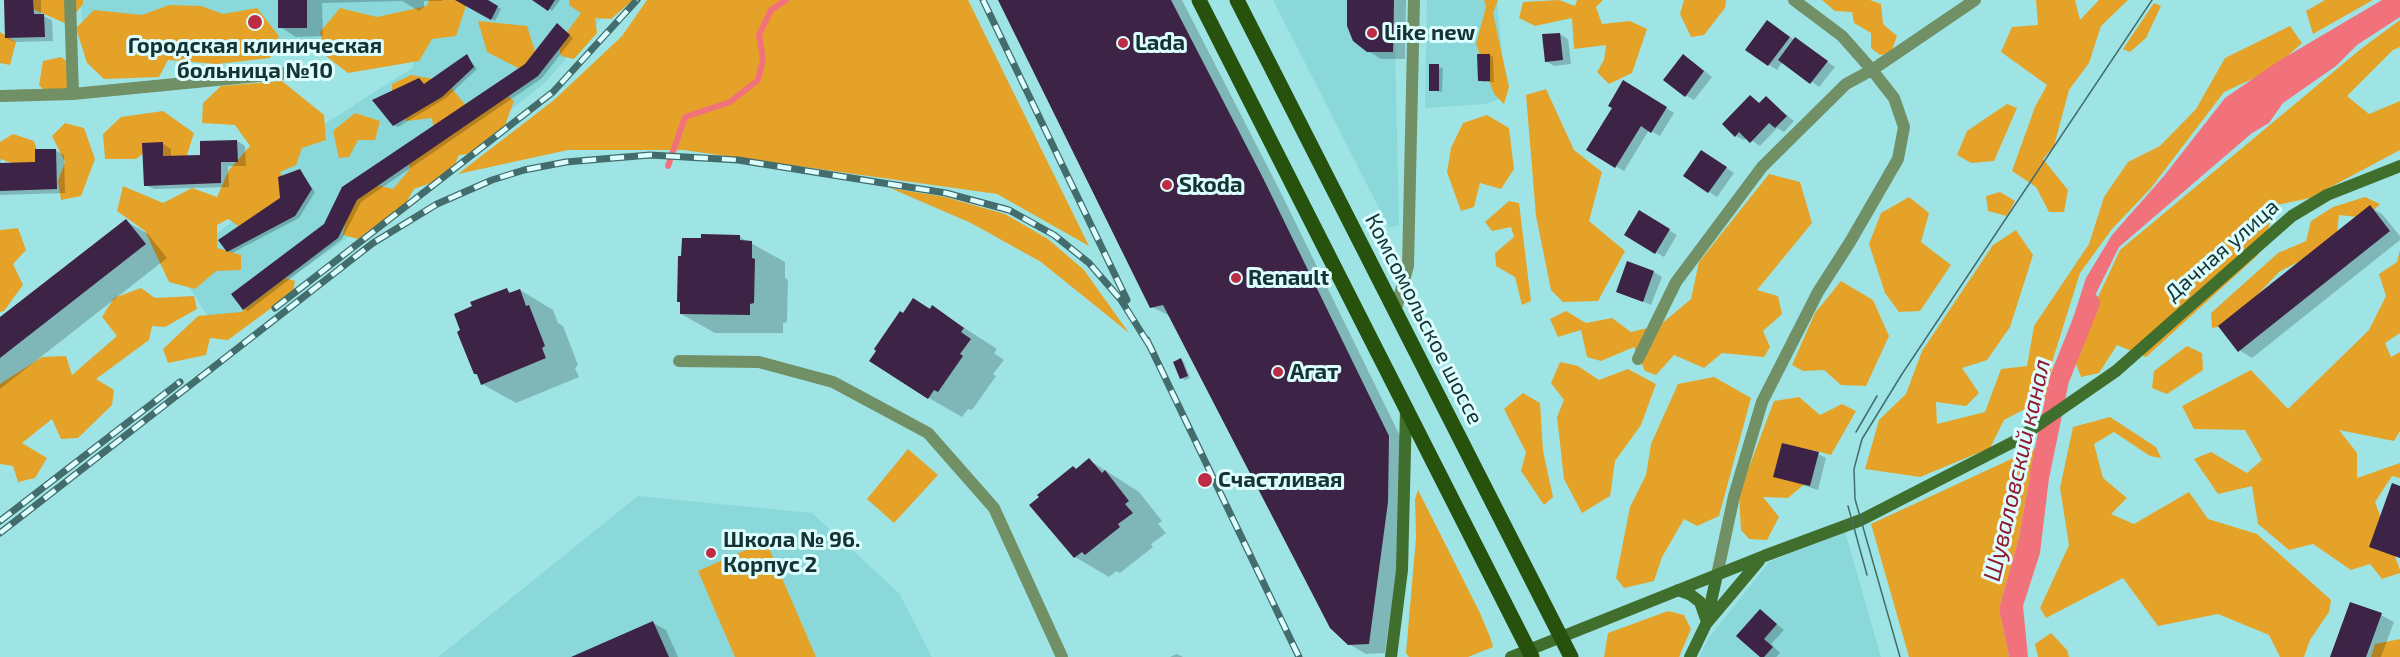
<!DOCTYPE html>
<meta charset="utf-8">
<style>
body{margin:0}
canvas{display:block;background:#9fe4e5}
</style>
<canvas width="2400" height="657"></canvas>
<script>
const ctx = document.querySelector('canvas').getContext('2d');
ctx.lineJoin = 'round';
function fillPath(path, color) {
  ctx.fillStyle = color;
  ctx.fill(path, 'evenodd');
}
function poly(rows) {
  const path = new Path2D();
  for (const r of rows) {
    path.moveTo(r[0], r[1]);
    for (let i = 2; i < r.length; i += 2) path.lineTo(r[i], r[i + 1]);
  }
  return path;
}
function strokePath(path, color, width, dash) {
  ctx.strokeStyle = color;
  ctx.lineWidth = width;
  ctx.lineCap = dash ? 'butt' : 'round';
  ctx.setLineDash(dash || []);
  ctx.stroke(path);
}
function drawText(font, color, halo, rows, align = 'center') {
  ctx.font = font + ' "Exo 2",sans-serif';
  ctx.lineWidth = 6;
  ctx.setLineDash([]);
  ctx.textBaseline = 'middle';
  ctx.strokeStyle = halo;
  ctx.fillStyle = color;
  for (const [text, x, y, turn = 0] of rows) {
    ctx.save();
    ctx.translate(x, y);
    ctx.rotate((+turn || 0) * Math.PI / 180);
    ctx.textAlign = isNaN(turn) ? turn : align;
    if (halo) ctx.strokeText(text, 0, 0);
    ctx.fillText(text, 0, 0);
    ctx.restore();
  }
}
const built = poly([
 [81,0,617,0,545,83,342,242,216,329,174,264,272,193,279,153,412,68,420,43,83,51],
 [1273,0,1394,0,1399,225,1389,228],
 [1427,0,1497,0,1506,97,1485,104,1425,108],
 [638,496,812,513,899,593,932,657,438,657],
 [1845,531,1881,657,1699,657,1708,639,1769,562]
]);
const green = poly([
 [28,0,83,0,83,4,67,24,28,7],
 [429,0,468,0,456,36,432,39,419,61,348,73,326,56,320,32,340,8,377,17,427,6],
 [569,0,633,0,611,19,595,18,597,33,574,59,561,56,558,44,581,13,569,5],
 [647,0,968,0,1089,246,997,194,683,150,568,150,458,174,554,100,622,36],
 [1484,0,1498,0,1493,13,1509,87,1504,104,1494,94,1476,44,1486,7],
 [1559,0,1575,6,1577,0,1603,0,1596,7,1602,24,1630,21,1647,29,1632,73,1609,84,1597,72,1604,60,1606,45,1574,49,1572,18,1535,26,1519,18,1523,2],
 [1684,0,1726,0,1725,8,1704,35,1691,37,1680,14],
 [1822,0,1870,0,1881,4,1883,24,1897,36,1891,53,1880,55,1871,48,1871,33,1854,23,1852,12,1835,11],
 [2036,0,2075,0,2080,20,2099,0,2128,0,2101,26,2089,63,2069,90,2054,146,2043,159,2068,190,2064,212,2049,212,2036,187,2012,171,2035,107,2047,85,2001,52,2012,27,2038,25],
 [2325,0,2373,0,2313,34,2306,11],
 [2154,3,2161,6,2146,38,2130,52,2123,49],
 [169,5,201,6,223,14,257,8,279,36,270,58,217,64,168,60,159,77,104,79,87,63,76,28,94,10,142,15],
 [2400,20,2400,47,2393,50,2347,96,2369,114,2400,101,2400,150,2310,198,2277,205,2258,255,2146,357,2117,345,2099,373,2081,377,2072,353,2120,250,2362,48],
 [478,21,527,26,536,54,522,70,487,52],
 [2290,26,2302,43,2272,70,2224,92,2151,188,2112,229,2080,273,2053,359,2046,398,2004,420,1990,448,1920,477,1865,469,1879,420,1906,394,1922,351,1993,245,2016,230,2033,255,2010,327,1987,360,1962,368,1979,393,1966,406,1936,402,1937,424,1985,412,2001,369,2027,366,2034,326,2089,244,2104,197,2128,162,2160,146,2196,109,2225,58],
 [0,32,16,42,10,65,0,63],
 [61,57,77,69,70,91,52,98,39,85,43,61],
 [411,75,445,81,472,112,505,94,514,101,501,136,479,153,459,155,450,176,414,189,405,205,358,239,343,235,350,196,365,182,393,189,410,169,406,151,434,132,432,118,407,121,392,102,392,84],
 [282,81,324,115,326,140,302,148,296,165,280,172,292,199,252,235,228,219,217,225,217,248,241,255,241,270,216,271,195,289,169,282,145,231,117,211,123,186,163,203,192,188,217,197,229,170,250,146,235,125,202,123,203,103,221,86],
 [1546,89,1574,150,1602,172,1589,221,1625,251,1598,301,1563,302,1551,290,1536,216,1526,95],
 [2007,104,2017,108,1994,161,1971,163,1957,155,1967,131],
 [163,111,194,133,186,158,172,182,153,146,136,159,105,159,103,134,121,117],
 [355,113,380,121,375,140,358,140,349,157,339,158,333,131],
 [1487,115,1509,128,1514,169,1501,189,1480,183,1474,207,1461,211,1447,172,1451,148,1463,123],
 [65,123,84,128,95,159,81,196,61,200,58,181,65,162,52,136],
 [13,134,34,141,41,163,29,169,0,159,0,142],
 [1769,174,1800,182,1812,223,1757,290,1778,296,1782,314,1763,331,1770,347,1764,357,1722,353,1704,368,1674,355,1656,375,1645,371,1634,347,1601,361,1587,357,1581,330,1558,337,1550,319,1566,311,1586,323,1612,318,1631,332,1660,325,1691,299,1699,262],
 [890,188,945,197,1005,214,1048,239,1084,270,1129,333,1041,262,971,223],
 [2000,192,2015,201,2007,216,1988,211,1986,196],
 [1909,197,1929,213,1921,242,1951,265,1920,311,1899,312,1885,293,1869,244,1881,213],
 [2365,197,2380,204,2366,218,2339,215,2336,242,2279,272,2229,325,2212,328,2211,313,2278,253,2306,241,2311,221,2333,207],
 [1509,201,1519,203,1531,301,1522,305,1515,277,1496,266,1495,253,1514,237,1511,227,1492,231,1485,222],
 [18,228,26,250,13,264,23,285,4,311,0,312,0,230],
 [2400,250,2400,333,2385,343,2391,357,2400,352,2400,431,2394,441,2339,430,2357,453,2357,478,2400,463,2400,478,2392,476,2375,502,2400,570,2400,573,2382,579,2370,564,2351,570,2313,544,2289,550,2258,524,2252,486,2218,494,2194,459,2211,452,2247,473,2262,460,2245,430,2194,429,2182,406,2251,370,2288,409,2369,330,2386,296,2379,274,2397,262],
 [285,278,295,281,293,292,228,340,210,338,206,355,168,363,163,349,198,316,241,312],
 [1841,281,1873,300,1889,336,1866,386,1841,385,1824,370,1803,371,1792,365,1815,313],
 [141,288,155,298,194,296,197,309,165,327,152,326,149,340,96,379,114,390,112,405,78,438,61,439,52,419,22,443,47,458,35,478,18,482,13,466,0,464,0,384,42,357,66,356,72,375,117,336,102,317,114,298],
 [2187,346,2202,353,2203,370,2167,394,2152,388,2154,371],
 [1560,362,1578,366,1599,380,1628,369,1656,384,1641,425,1615,461,1610,496,1582,513,1564,479,1557,417,1564,400,1551,383],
 [1714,377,1751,398,1719,516,1697,526,1684,519,1662,557,1654,581,1624,588,1616,578,1630,507,1646,475,1651,444,1678,384],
 [1523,393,1540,403,1543,451,1553,497,1544,505,1521,471,1526,452,1504,409],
 [1799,397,1820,415,1842,404,1856,411,1831,455,1813,450,1807,482,1788,498,1763,497,1779,517,1767,540,1749,539,1741,530,1739,494,1774,401],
 [2110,417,2156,447,2161,458,2150,456,2114,432,2094,444,2103,478,2127,498,2111,514,2134,524,2189,492,2208,519,2257,534,2331,600,2329,612,2310,640,2304,657,2280,657,2269,635,2218,614,2158,626,2123,578,2046,618,2040,608,2069,545,2060,488,2073,427],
 [2035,448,2019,537,1999,609,2009,657,1909,657,1871,524],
 [908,449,938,475,894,523,867,499],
 [1418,490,1480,613,1490,637,1493,647,1468,657,1409,657,1406,653,1416,538,1415,499],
 [766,541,816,657,735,657,698,571],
 [1668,611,1684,615,1691,629,1679,657,1604,657,1608,633],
 [2051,633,2067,650,2069,657,2038,657,2035,644],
 [2400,639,2400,657,2371,657,2375,644]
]);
const water = poly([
 [2382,0,2400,0,2400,17,2357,45,2336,66,2283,103,2269,123,2252,133,2119,247,2071,344,2066,340,2086,278,2112,235,2164,176,2225,98,2277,62],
 [2053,445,2040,553,2023,606,2028,657,2009,657,1999,609,2019,537,2035,448]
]);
const shadow = poly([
 [5,0,41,0,41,15,52,20,53,41,15,42,6,38],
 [279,0,442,0,442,1,424,1,424,7,419,11,402,1,322,3,323,36,296,37,280,27],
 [458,0,485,0,501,9,495,21],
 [535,0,560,0,552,11],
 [1001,0,1182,0,1279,189,1405,446,1404,512,1385,653,1366,654,1349,644,1170,316,1152,307],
 [1349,0,1406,0,1405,59,1381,59,1368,51],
 [561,27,573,38,542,78,361,202,342,239,248,311,244,309,325,225,526,65],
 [1775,27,1835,67,1819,87,1783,61,1777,70,1769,65],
 [1560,34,1568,39,1571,64,1554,66,1546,61],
 [1489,55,1493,57,1494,82,1483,82,1479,80],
 [467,56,477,69,446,98,398,127,394,125,419,80,425,85],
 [1692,61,1712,77,1694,100,1685,95],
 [1430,66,1443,68,1442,92,1430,90],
 [1624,82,1674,113,1660,136,1649,130,1624,171,1588,150,1614,108],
 [1750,97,1761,104,1766,98,1794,121,1784,132,1777,128,1760,146,1747,137,1744,140,1736,136],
 [237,141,245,146,246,166,228,166,229,187,154,189,145,185,163,144,171,149,171,157,202,157],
 [55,150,64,155,65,193,0,195,0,156,1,165,37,164],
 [1710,156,1734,173,1717,197,1685,176],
 [300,171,315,192,299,218,232,253,228,251,282,199],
 [2370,207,2382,214,2400,236,2400,240,2252,358,2239,350],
 [1639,212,1677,235,1664,257,1626,235],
 [126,221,148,234,167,258,0,389,0,319],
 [703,236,740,237,785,262,785,278,788,280,787,322,783,323,783,333,715,333,681,314,682,303,679,301],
 [1654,272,1662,277,1651,305,1618,291],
 [507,290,512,293,520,290,553,310,558,323,563,326,578,365,575,368,579,377,516,403,482,384,475,373,474,307],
 [932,307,997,349,994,353,1004,360,993,374,996,376,972,410,968,409,962,417,929,398,904,315],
 [1181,360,1184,362,1190,378,1185,380,1181,378],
 [1818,454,1826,458,1818,490,1774,476],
 [1089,460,1139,492,1162,521,1158,524,1166,533,1151,544,1153,547,1120,573,1116,571,1109,577,1075,557,1032,505],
 [1760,611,1784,630,1771,644,1780,653,1776,657,1762,657],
 [2381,615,2394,622,2381,657,2332,657],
 [653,623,666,630,678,657,575,657],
 [1177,654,1183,657,1170,657]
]);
const stream = poly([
 [668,166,685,117,730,102,758,80,763,59,759,35,771,10,786,0]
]);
const canal = poly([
 [2040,473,2059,380,2090,303]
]);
const building = poly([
 [4,0,33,0,34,14,44,14,45,37,5,38],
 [278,0,307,0,307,28,278,28],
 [455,0,488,0,498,6,491,20],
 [532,0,555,0,548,11],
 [998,0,1171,0,1263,178,1389,436,1388,502,1369,644,1348,645,1330,628,1163,305,1150,308],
 [1347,0,1394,0,1393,52,1367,52,1353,41,1347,26],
 [1767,20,1790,37,1768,66,1745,50],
 [557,23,570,35,538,76,357,200,338,238,243,310,231,294,324,224,342,187,525,64],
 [1560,33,1563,60,1545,62,1542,34],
 [1795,37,1828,61,1810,84,1778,60],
 [467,54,474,67,442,97,393,126,372,100,419,78,424,84],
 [1477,54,1490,54,1490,81,1478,81],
 [1683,54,1704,71,1685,97,1663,80],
 [1429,64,1439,64,1439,91,1429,91],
 [1623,80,1667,107,1651,133,1641,126,1615,168,1586,150,1612,108,1608,106],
 [1750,95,1759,103,1766,96,1787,116,1775,128,1769,123,1750,143,1739,132,1735,137,1722,124],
 [237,140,238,162,221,162,221,183,144,186,142,143,163,142,163,156,200,155,200,141],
 [35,149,56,149,57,189,0,191,0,163,35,162],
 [1701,150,1727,167,1708,193,1683,176],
 [300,169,312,189,295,216,227,252,218,240,280,198,278,177],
 [2370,205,2390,231,2238,352,2218,326],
 [1639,210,1670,229,1655,254,1624,235],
 [126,219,146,244,0,358,0,317],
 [701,234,740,235,740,240,752,241,752,258,755,259,754,303,750,304,750,315,680,314,680,302,677,302,678,256,681,256,682,238,701,238],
 [1627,261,1654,271,1643,302,1616,292],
 [507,288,509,293,520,289,526,306,529,305,545,346,542,348,546,358,481,385,477,374,474,374,457,332,460,330,454,314,472,306,470,302],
 [913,298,930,309,932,305,964,328,961,332,971,339,960,354,963,356,938,392,934,390,928,399,869,361,876,351,874,349,900,311,903,313],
 [1181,358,1188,376,1180,379,1173,362],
 [1782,443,1819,452,1810,486,1773,477],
 [1089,458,1102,473,1105,470,1129,501,1125,504,1133,513,1118,524,1120,527,1085,555,1082,552,1074,558,1029,505,1039,497,1037,495,1073,466,1076,469],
 [2392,483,2400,486,2400,558,2369,547],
 [2350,602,2382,613,2366,657,2330,657],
 [1760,609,1777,624,1764,639,1773,647,1764,657,1760,657,1736,636],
 [653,621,669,657,571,657]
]);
const street = poly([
 [70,0,73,94],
 [0,96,73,94,309,71],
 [1395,312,1408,266,1414,0],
 [1638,359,1676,282,1762,167,1846,84,1872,70,1975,0],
 [679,361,759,362,833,382,928,433,994,508,1062,657],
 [1717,575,1734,496,1762,402,1818,292,1850,242,1898,159,1904,127,1894,98,1872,70,1842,36,1794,0]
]);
const secondary = poly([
 [1678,590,1691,595,1700,602,1706,619],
 [1707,619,1717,575],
 [1391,657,1402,570,1406,409],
 [1511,657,1764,556,1861,520,2015,441,2116,371,2292,216,2327,195,2400,166],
 [1690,657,1706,624,1759,561]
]);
const primary = poly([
 [1199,0,1532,657],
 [1237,0,1571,657]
]);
const tram = poly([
 [1856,432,1877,396],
 [1848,506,1867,575],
 [1900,657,1855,499,1854,469,1862,439,1902,374,2152,0]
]);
const rail = poly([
 [983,0,1127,300],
 [275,308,553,92,637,0],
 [1147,340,1299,657],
 [0,521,180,382],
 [0,533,373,243,437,204,492,180,524,170,566,162,650,155,738,160,946,193,1009,210,1054,235,1089,263,1121,300,1151,348]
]);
const markers = [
 [255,22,8,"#bd2c44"],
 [1372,33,6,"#bd2c44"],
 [1123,43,6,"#bd2c44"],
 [1167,185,6,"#bd2c44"],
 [1236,278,6,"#bd2c44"],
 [1278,372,6,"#bd2c44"],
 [1205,480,8,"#bd2c44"],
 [711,553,6,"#bd2c44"]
];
const poiNames = [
 ["Like new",1384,33],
 ["Lada",1135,43],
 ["Городская клиническая",255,46,"center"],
 ["больница №10",255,71,"center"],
 ["Skoda",1179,185],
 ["Renault",1248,278],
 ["Агат",1290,372],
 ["Счастливая",1218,480],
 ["Школа № 96.",723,540],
 ["Корпус 2",723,565]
];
const streetNames = [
 ["Дачная улица",2222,250,-41],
 ["Комсомольское шоссе",1424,319,63]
];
const waterNames = [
 ["Шуваловский канал",2017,470,-77]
];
fillPath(built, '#8ad8d9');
fillPath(green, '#e4a328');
fillPath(water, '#f2727c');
fillPath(shadow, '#0003');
strokePath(stream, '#f2727c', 6);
strokePath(canal, '#f2727c', 20);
fillPath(building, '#3d2345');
strokePath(street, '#719066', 12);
strokePath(secondary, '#406e2d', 12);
strokePath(primary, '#26520e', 15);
strokePath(tram, '#436c6d', 1.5);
strokePath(rail, '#436c6d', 7);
strokePath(rail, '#ddfefe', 4.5, [14]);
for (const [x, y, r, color] of markers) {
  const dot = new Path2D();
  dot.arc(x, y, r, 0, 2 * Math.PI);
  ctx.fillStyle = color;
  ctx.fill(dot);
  strokePath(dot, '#ddfefe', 2);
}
drawText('bold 22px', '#163233', '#ddfefe', poiNames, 'left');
drawText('22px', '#163233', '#ddfefe', streetNames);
drawText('italic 24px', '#911c31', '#ddfefe', waterNames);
</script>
